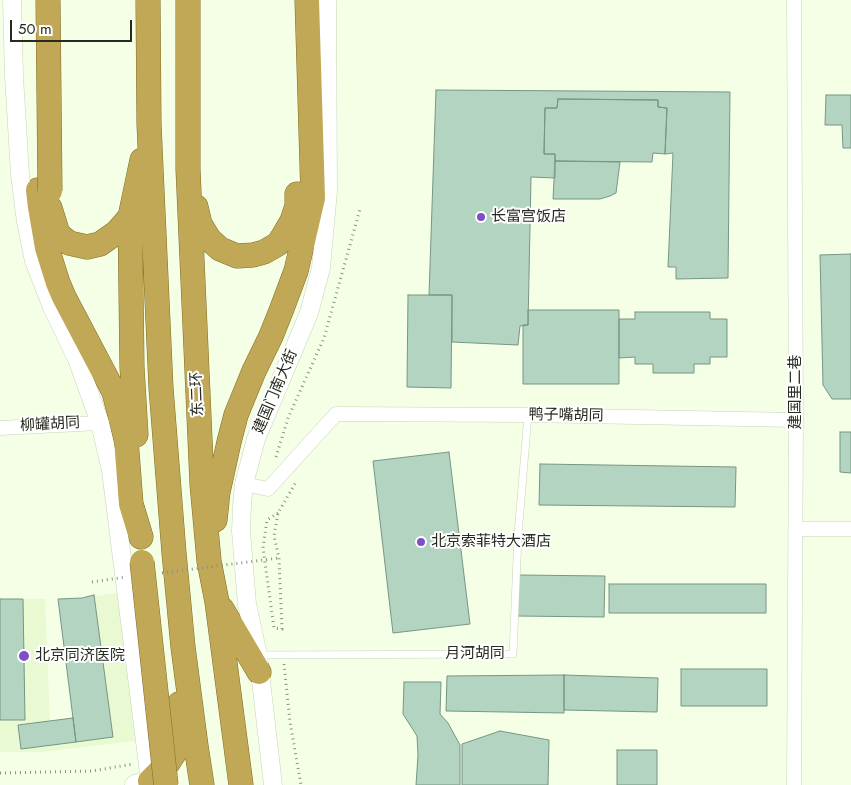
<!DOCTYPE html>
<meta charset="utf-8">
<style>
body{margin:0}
#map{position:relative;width:851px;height:785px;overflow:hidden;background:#f4ffe6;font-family:Jost,sans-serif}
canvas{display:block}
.scale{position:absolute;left:10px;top:20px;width:122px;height:22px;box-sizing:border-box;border:2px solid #262b1f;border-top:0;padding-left:6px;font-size:15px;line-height:18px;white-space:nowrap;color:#262b1f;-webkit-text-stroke:4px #fff;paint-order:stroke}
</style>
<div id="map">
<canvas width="851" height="785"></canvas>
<div class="scale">50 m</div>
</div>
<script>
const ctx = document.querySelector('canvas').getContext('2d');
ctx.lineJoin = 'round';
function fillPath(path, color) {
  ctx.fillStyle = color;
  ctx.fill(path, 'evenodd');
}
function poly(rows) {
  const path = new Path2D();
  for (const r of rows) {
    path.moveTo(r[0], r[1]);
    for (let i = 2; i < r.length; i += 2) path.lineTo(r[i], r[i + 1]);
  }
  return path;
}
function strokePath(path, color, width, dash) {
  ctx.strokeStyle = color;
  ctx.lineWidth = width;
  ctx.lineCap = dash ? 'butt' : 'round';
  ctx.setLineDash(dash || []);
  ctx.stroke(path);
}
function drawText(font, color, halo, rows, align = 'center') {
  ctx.font = font + ' Jost,"Noto Sans SC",sans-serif';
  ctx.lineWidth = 4;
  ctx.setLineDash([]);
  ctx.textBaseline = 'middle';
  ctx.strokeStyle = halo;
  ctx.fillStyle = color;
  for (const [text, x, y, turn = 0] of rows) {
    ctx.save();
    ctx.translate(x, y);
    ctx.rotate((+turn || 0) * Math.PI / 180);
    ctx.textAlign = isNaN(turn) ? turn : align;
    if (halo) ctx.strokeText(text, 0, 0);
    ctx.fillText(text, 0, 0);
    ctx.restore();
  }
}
const built = poly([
 [122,592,141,735,135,741,41,752,0,752,0,599,45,599,50,721,97,713,82,598]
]);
const building = poly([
 [436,90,730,92,728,278,676,279,676,267,668,267,673,153,665,154,667,108,658,107,658,100,558,99,557,108,545,108,544,154,555,154,555,178,531,177,528,325,520,326,518,345,452,342,452,295,429,295,436,90],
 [826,95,851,95,851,148,843,148,842,125,825,125,826,95],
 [558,99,658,100,658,107,667,108,665,154,653,153,652,162,555,161,555,154,544,154,545,108,557,108,558,99],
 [555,161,620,162,616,193,610,196,600,199,553,199,555,161],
 [851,254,851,399,832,399,823,385,820,255,851,254],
 [408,295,452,295,451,388,407,387,408,295],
 [528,310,619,310,619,384,523,384,523,325,528,325,528,310],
 [635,312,710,312,710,319,727,319,727,357,710,357,710,364,694,364,694,373,653,373,653,364,635,364,635,357,619,358,619,319,635,319,635,312],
 [840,432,851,432,851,473,840,472,840,432],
 [449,452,470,624,393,633,373,461,449,452],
 [540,464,736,467,735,507,539,505,540,464],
 [518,575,605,576,604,617,517,616,518,575],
 [609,584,766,584,766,613,609,613,609,584],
 [94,595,113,737,76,742,58,599,82,598,94,595],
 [0,599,23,599,25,720,0,720,0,599],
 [681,669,767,669,767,706,681,706,681,669],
 [564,675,564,713,446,711,447,676,564,675],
 [564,675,658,678,657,712,564,710,564,675],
 [404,682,441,682,440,714,448,723,460,745,460,785,416,785,418,755,417,736,403,714,404,682],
 [73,718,76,742,21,749,18,725,73,718],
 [500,731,549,740,548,785,462,785,462,744,500,731],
 [617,750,657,750,657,785,617,785,617,750]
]);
const path = poly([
 [276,457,288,418,324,338,360,209],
 [278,513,267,520,263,548,274,628,282,629,279,558,274,536,278,513,296,482],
 [284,664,290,722,301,785],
 [0,773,92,771,133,764]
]);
const service = poly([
 [258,655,513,654,518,535,528,415]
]);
const minor = poly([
 [794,0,796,420,794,785],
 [0,428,100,423],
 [244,484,268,489,336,414,528,415,796,420],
 [796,529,851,529]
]);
const tertiary = poly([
 [12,0,14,76,20,175,26,222,34,261,52,307,77,359,100,423,111,471,150,781],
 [273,785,258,655,247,604,241,531,242,505,244,484,256,439,309,313,321,268,328,191,327,0]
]);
const secondary = poly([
 [135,785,150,781]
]);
const trunk = poly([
 [148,0,149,124,161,388,174,553,183,647,196,746,202,785],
 [188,0,188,169,202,484,209,561,217,602,241,785],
 [38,190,40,207,47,248,58,283,64,297,114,392,126,439,131,504,141,537],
 [196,207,200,224,209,239,220,249,237,256,253,255,264,252,278,244,282,238,292,221,297,206,297,194],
 [50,208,58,234,69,243,87,247,100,244,117,232,130,217,142,160],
 [130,217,132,367,136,435],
 [215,520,218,492,229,442,236,415,254,371,271,336,281,311,296,271,313,198,307,0],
 [222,609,259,672],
 [150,781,168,763,175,752,178,739,179,704]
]);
const pathBridge = poly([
 [162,573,279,558],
 [92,582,126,577]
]);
const trunkBridge = poly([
 [48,0,50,191],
 [142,562,166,785]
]);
const markers = [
 [481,217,5,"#804ec7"],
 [421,542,5,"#804ec7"],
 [24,656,6,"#804ec7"]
];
const poiNames = [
 ["长富宫饭店",491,217],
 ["北京索菲特大酒店",431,542],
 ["北京同济医院",35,656]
];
const streetNames = [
 ["建国门南大街",276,392,-67],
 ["建国里二巷",796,392,-90],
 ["东二环",198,394,-92],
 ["鸭子嘴胡同",566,416,1],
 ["柳罐胡同",50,425,-3],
 ["月河胡同",475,654]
];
fillPath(built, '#e9fad3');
fillPath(building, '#b3d4c1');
strokePath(building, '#769684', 1);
strokePath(service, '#c8d4b6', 8);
strokePath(minor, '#c8d4b6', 15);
strokePath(tertiary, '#c8d4b6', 19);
strokePath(secondary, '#c8d4b6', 21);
strokePath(trunk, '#806e27', 25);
strokePath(path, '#8a9280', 3, [1, 4]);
strokePath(service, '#fff', 7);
strokePath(minor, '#fff', 14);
strokePath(tertiary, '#fff', 18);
strokePath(secondary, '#fff', 20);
strokePath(trunk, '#c0a856', 24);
strokePath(trunkBridge, '#806e27', 25, []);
strokePath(pathBridge, '#8a9280', 3, [1, 4]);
strokePath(trunkBridge, '#c0a856', 24);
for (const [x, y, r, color] of markers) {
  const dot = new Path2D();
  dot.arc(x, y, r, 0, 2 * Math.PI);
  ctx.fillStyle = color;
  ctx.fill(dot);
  strokePath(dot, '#fff', 2);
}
drawText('15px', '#262b1f', '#fff', poiNames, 'left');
drawText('15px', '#262b1f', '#fff', streetNames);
</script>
